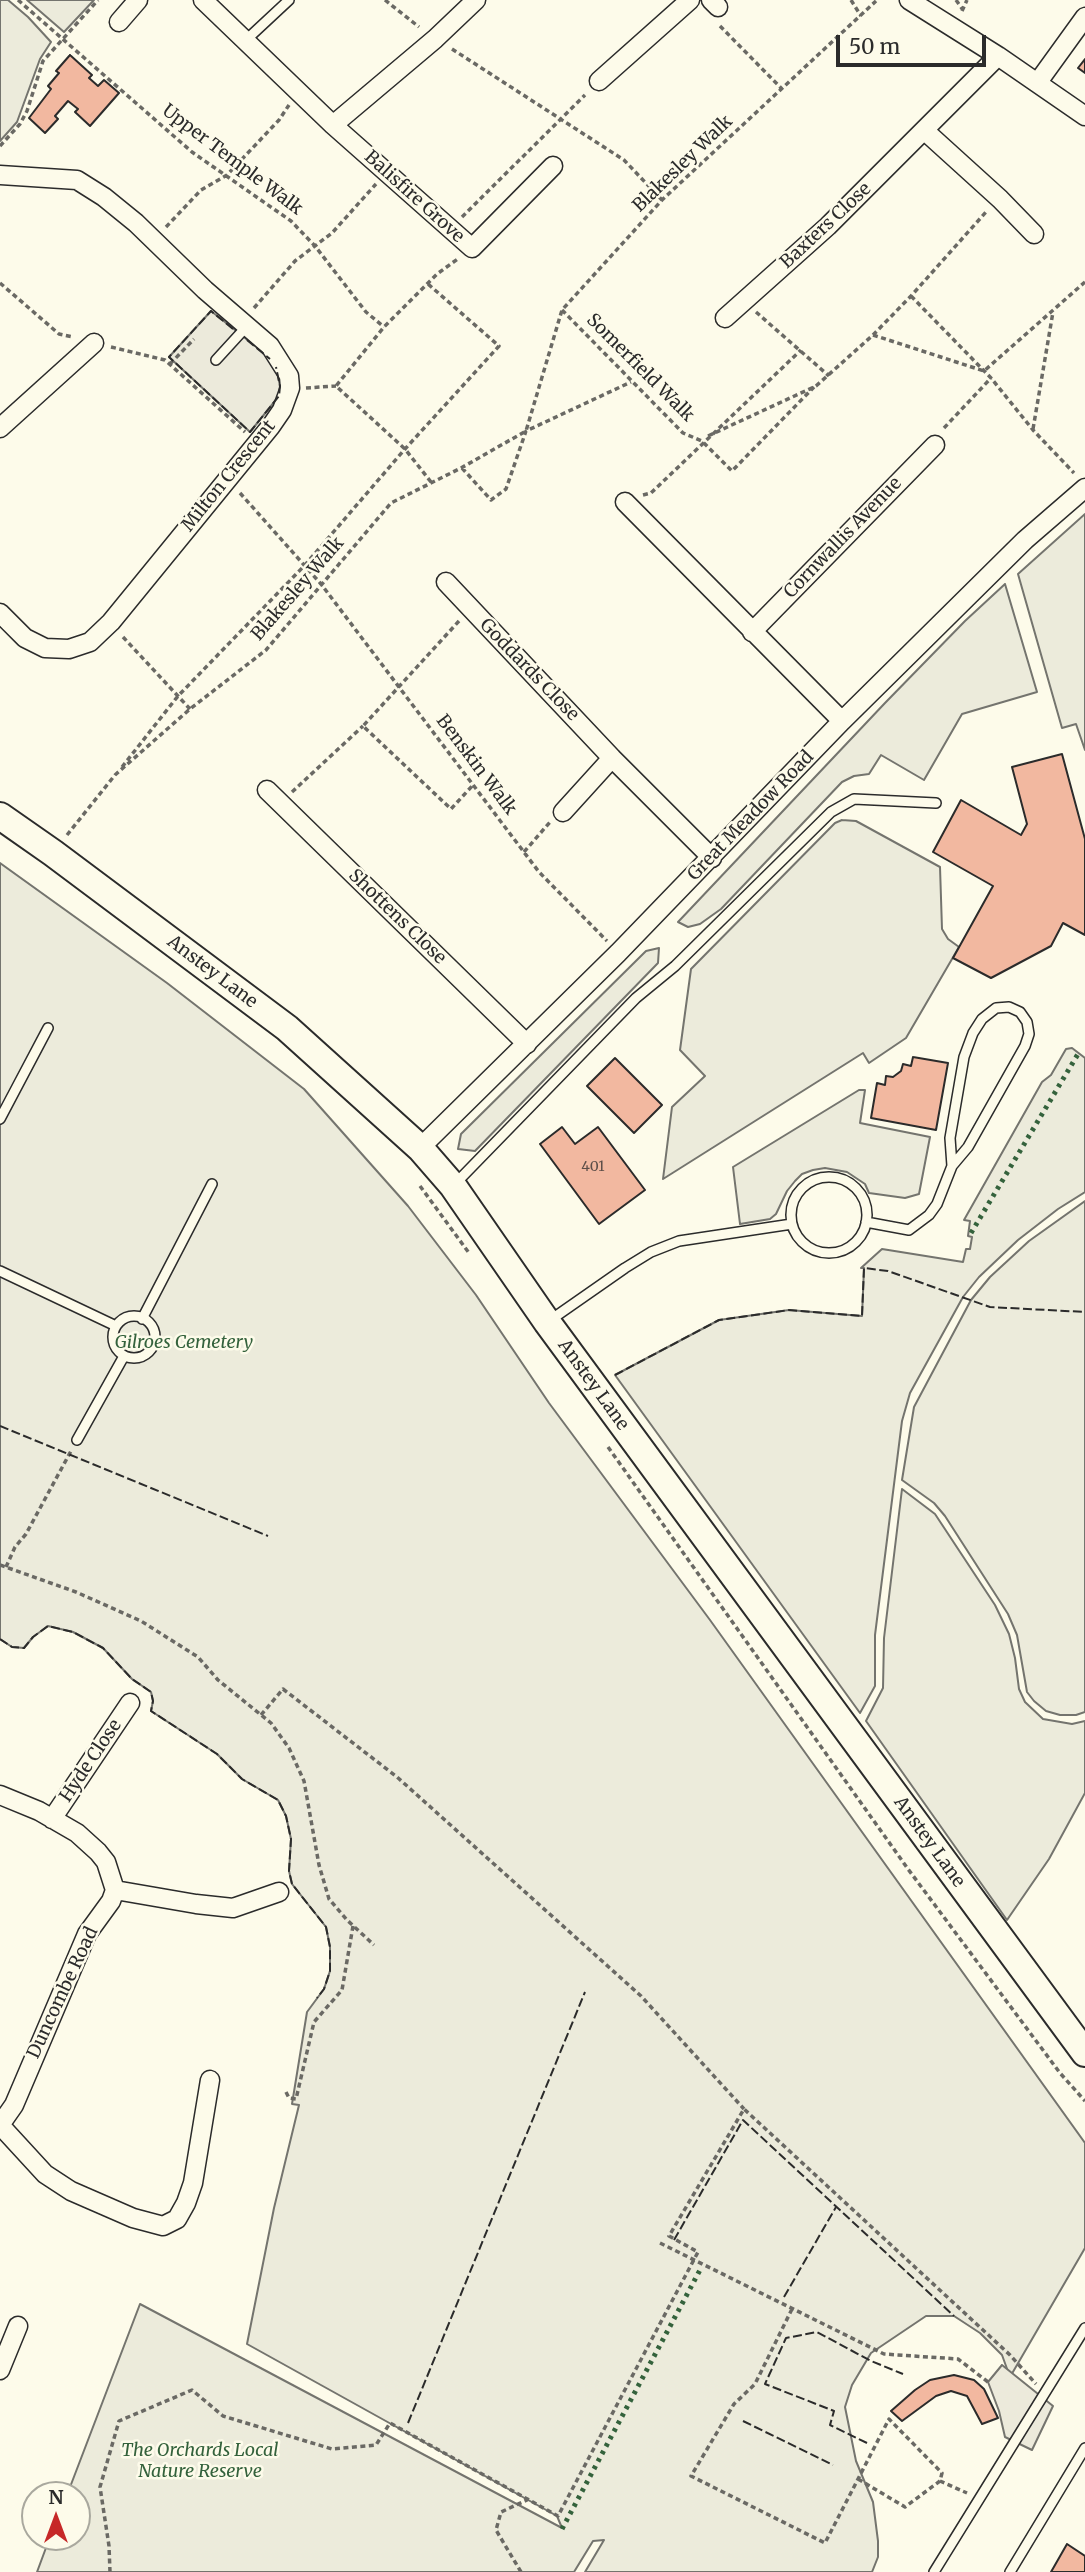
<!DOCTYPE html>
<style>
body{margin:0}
#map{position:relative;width:1085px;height:2572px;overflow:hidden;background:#fdfbea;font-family:Merriweather,serif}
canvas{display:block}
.north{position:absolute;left:21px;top:2481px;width:70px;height:70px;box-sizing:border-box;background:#fdfbea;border:2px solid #a9a89e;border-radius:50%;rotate:0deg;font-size:19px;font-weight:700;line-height:28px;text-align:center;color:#2b2b2b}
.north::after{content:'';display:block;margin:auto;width:24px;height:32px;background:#c62828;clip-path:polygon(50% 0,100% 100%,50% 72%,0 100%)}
.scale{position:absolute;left:836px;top:35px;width:150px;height:32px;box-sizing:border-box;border:4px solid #2b2b2b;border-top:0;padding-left:9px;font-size:21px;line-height:24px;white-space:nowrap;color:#2b2b2b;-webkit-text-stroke:5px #fdfbea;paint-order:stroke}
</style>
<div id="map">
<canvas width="1085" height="2572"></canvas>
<div class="north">N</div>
<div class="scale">50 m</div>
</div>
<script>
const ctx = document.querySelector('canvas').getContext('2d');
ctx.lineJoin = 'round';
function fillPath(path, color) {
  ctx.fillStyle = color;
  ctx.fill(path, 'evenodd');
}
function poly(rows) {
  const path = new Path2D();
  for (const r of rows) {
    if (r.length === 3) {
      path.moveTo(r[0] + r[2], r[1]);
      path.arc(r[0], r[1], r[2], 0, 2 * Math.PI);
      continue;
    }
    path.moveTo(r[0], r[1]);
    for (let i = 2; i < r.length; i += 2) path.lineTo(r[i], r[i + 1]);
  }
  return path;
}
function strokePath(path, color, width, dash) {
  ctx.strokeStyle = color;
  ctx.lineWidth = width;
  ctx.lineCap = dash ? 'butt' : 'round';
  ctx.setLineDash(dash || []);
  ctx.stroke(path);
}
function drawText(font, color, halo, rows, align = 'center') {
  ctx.font = font + ' Merriweather,serif';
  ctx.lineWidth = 5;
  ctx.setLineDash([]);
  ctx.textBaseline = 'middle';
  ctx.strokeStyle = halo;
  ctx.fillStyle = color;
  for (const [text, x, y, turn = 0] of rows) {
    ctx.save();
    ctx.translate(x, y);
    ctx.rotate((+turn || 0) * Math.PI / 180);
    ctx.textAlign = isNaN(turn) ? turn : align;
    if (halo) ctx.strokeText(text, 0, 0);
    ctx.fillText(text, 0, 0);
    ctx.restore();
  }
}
const green = poly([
 [0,0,8,0,28,17,51,42,40,59,17,122,0,141,0,0],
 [27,0,94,0,64,32,27,0],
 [1085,514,1085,750,1076,724,1062,728,1018,574,1085,514],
 [1005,584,1037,692,962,714,924,780,881,755,869,774,854,776,842,782,721,909,700,924,688,927,678,922,885,703,965,621,1005,584],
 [842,820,856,821,940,867,942,929,948,939,959,947,906,1038,869,1063,863,1053,663,1179,672,1107,705,1076,680,1050,691,969,835,823,842,820],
 [0,863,167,983,304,1089,408,1206,476,1295,549,1403,710,1620,1085,2143,1085,2248,1010,2377,1002,2355,980,2333,954,2316,926,2316,871,2353,852,2385,845,2407,856,2461,873,2502,878,2541,878,2557,872,2572,585,2572,604,2540,593,2541,574,2572,37,2572,50,2537,77,2537,77,2495,67,2495,140,2304,562,2528,557,2516,247,2344,274,2208,299,2105,292,2104,307,2012,324,1989,330,1971,330,1947,326,1927,292,1884,289,1871,291,1839,286,1816,278,1800,242,1779,217,1754,151,1711,153,1701,151,1692,132,1679,103,1648,73,1632,48,1626,33,1637,24,1648,12,1647,0,1639,0,863],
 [659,948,658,963,475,1151,458,1149,461,1134,646,951,659,948],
 [1072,1048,1085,1058,1085,1192,1058,1209,1018,1240,979,1277,963,1297,910,1393,902,1421,875,1635,875,1686,860,1713,615,1375,719,1320,789,1310,862,1316,864,1268,861,1268,882,1249,963,1262,966,1249,970,1249,972,1237,968,1236,970,1221,964,1220,1042,1082,1051,1075,1066,1049,1072,1048],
 [859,1090,865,1090,860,1123,930,1137,919,1194,905,1198,869,1193,865,1184,847,1172,825,1168,813,1170,802,1174,795,1181,787,1191,776,1214,770,1219,740,1224,733,1167,859,1090],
 [1085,1201,1085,1712,1076,1715,1060,1715,1046,1711,1034,1701,1027,1692,1017,1635,1008,1614,945,1516,934,1503,902,1480,914,1407,971,1300,990,1277,1029,1241,1085,1201],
 [902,1489,935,1514,995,1605,1009,1634,1015,1658,1019,1689,1025,1702,1043,1719,1072,1724,1085,1721,1085,1793,1049,1859,1007,1920,866,1721,883,1688,884,1638,902,1489]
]);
const parking = poly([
 [211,311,269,357,276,366,280,386,279,396,250,432,169,357,211,311],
 [1002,2365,1053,2406,1032,2450,1005,2437,999,2411,988,2382,1002,2365]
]);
const building = poly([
 [70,55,92,75,89,78,98,86,104,80,119,93,90,126,75,112,78,109,68,101,55,116,58,119,45,133,29,118,51,89,48,86,59,73,56,71,70,55],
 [1085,59,1085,73,1078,68,1085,59],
 [1062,754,1085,839,1085,935,1063,923,1051,946,991,978,953,958,993,886,933,852,961,800,1021,835,1027,824,1012,767,1062,754],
 [913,1057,948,1063,936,1130,871,1118,877,1083,885,1085,886,1076,893,1077,901,1071,903,1064,911,1066,913,1057],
 [615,1058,662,1105,634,1133,587,1086,615,1058],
 [562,1127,575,1144,598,1127,645,1190,599,1224,540,1144,562,1127],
 [954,2375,974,2380,984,2389,998,2418,982,2424,967,2396,951,2391,936,2396,902,2421,891,2411,915,2390,930,2380,954,2375],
 [1067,2544,1085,2556,1085,2572,1051,2572,1067,2544]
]);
const path = poly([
 [18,0,192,152,291,221,315,246,366,312,384,327],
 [385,0,419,27],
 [851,0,861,16],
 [956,0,963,10],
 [962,11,967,0],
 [720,26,782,89],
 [452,49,624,160,662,200],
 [0,146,20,124,27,111,43,61,98,0],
 [462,217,585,95],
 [166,227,201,190,227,175,279,120,289,105],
 [0,283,59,334,73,337],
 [911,296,991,378,1033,430,1074,473],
 [254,308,295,261,332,233,376,184],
 [562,310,683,433,702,441,732,471,814,387],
 [756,312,829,376],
 [873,335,911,296,986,212],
 [111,347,165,360,245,432],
 [170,364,194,339],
 [306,388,336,386],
 [944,428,991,378],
 [1033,429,1053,312],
 [708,436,816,386,873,335,984,371,1085,282],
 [462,468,491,500,506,489,526,431,631,382],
 [431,482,405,449,336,386,384,327,437,274,459,258],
 [240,493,321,584,539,872,607,941],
 [643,495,651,493,801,350],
 [459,621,363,726,451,809,473,785],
 [123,637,190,709],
 [122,767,178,696,305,565,405,449,499,346,428,284],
 [292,792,363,726],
 [67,835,115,775,190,709,266,650,391,503,461,468,526,431,562,310,662,200,876,1],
 [524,852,550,822],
 [420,1186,469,1253],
 [608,1447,908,1869,1060,2073,1085,2101],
 [0,1565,76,1592,141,1621,198,1657,218,1680,271,1723,289,1748,304,1781,319,1865,329,1899,347,1920,374,1945],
 [6,1567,15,1547,26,1534,71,1451],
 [261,1715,283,1689,397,1777,641,1996,744,2109],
 [286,2092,289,2098,296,2099,314,2022,342,1990,353,1926],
 [660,2243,884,2354,958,2359,988,2382],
 [792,2309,755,2384,734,2404,691,2476,825,2543,889,2419,942,2473,940,2481,967,2493],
 [858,2479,905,2507,940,2481],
 [110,2572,109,2546,100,2487,119,2421,192,2390,223,2416,332,2449,376,2445,390,2423,558,2516,698,2252,669,2236,744,2109,1010,2355,1036,2384],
 [521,2572,496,2530,501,2512,527,2500]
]);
const service = poly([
 [245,41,289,0],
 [216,360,248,325],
 [0,1119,48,1028],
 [829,1215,38],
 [454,1185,636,998,675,966,831,812,854,799,936,803],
 [866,1222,909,1230,929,1215,937,1204,952,1166,968,1147,1025,1046,1029,1034,1027,1022,1020,1012,1009,1007,996,1008,982,1019,973,1033,964,1057,950,1138,952,1166],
 [0,1271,116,1326],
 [134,1337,21],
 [142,1319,212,1184],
 [549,1321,625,1268,651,1252,679,1241,792,1224],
 [77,1440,124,1356],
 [934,2572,1085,2328],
 [1010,2572,1085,2448]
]);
const minor = poly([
 [203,0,333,125,472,248,553,166],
 [711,0,718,7],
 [909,0,998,56,1085,116],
 [119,22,138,0],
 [599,81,690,0],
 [1038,82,1085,17],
 [333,125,435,39,476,0],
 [925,131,1000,199,1034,234],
 [0,175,77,180,104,197,136,223,205,290,270,346,289,376,290,388,282,410,271,426,111,622,90,642,69,649,45,648,25,638,0,613],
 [725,318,828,226,998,56],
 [0,428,94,343],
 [625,502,842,721],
 [446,582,612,758,712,858],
 [752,632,935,445],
 [267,790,527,1044],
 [563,812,612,758],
 [420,1148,618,953,842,721,1025,540,1085,488],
 [0,1795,39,1811,77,1833,98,1852,106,1862,115,1890,111,1901,87,1934,14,2105,0,2125],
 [52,1819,130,1703],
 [115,1890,196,1904,233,1908,279,1892],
 [0,2125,45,2174,71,2191,133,2218,163,2226,177,2219,186,2203,193,2183,210,2080],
 [0,2370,18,2326]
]);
const secondary = poly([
 [0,816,53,853,287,1028,420,1148,453,1186,547,1322,1085,2053]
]);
const hedge = poly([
 [971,1233,1078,1054],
 [562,2529,700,2270]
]);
const fence = poly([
 [233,329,211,311,169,357,250,432,279,396,280,386,276,367],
 [247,340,270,359],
 [615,1375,719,1320,789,1310,862,1316,864,1268,888,1271,990,1307,1085,1312],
 [0,1426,268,1536],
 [0,1639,12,1647,24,1648,33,1637,48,1626,73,1632,103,1648,132,1679,151,1692,153,1701,151,1711,217,1754,242,1779,278,1800,286,1816,291,1839,289,1871,292,1884,326,1927,330,1947,330,1971,324,1989,317,1998],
 [674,2240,743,2120,954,2316],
 [784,2297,836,2207],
 [743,2421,833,2465],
 [408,2423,585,1992],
 [867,2443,830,2425,834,2411,765,2384,786,2338,817,2332,871,2361,903,2374]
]);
const numberNames = [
 ["401",593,1167]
];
const streetNames = [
 ["Upper Temple Walk",232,160,37],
 ["Blakesley Walk",683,164,-44],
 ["Balisfire Grove",414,197,42],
 ["Baxters Close",826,226,-43],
 ["Somerfield Walk",640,368,45],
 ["Milton Crescent",229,476,-51],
 ["Cornwallis Avenue",843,538,-46],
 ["Blakesley Walk",298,589,-49],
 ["Goddards Close",529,670,46],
 ["Benskin Walk",476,765,53],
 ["Great Meadow Road",751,816,-46],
 ["Shottens Close",397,917,44],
 ["Anstey Lane",212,972,37],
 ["Anstey Lane",593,1385,54],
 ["Hyde Close",91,1761,-56],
 ["Anstey Lane",929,1842,54],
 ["Duncombe Road",63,1993,-65]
];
const parkNames = [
 ["Gilroes Cemetery",184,1343],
 ["The Orchards Local",200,2451],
 ["Nature Reserve",200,2472]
];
fillPath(green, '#ecebdb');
strokePath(green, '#74746e', 2);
fillPath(parking, '#eceadb');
strokePath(parking, '#74746e', 2);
fillPath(building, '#f2b8a0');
strokePath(building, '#2b2b2b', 2);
strokePath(service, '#2b2b2b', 12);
strokePath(minor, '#2b2b2b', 21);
strokePath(secondary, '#2b2b2b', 30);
strokePath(path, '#6a6964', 3.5, [5, 3.5]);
strokePath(service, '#fdfbea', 9);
strokePath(minor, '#fdfbea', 18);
strokePath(secondary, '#fdfbea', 26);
strokePath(hedge, '#34623c', 5, [3.5, 5]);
strokePath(fence, '#2b2b2b', 2, [9, 3.5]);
drawText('14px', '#5d4e48', null, numberNames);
drawText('18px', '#2b2b2b', '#fdfbea', streetNames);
drawText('italic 18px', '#34623c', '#fdfbea', parkNames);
</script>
